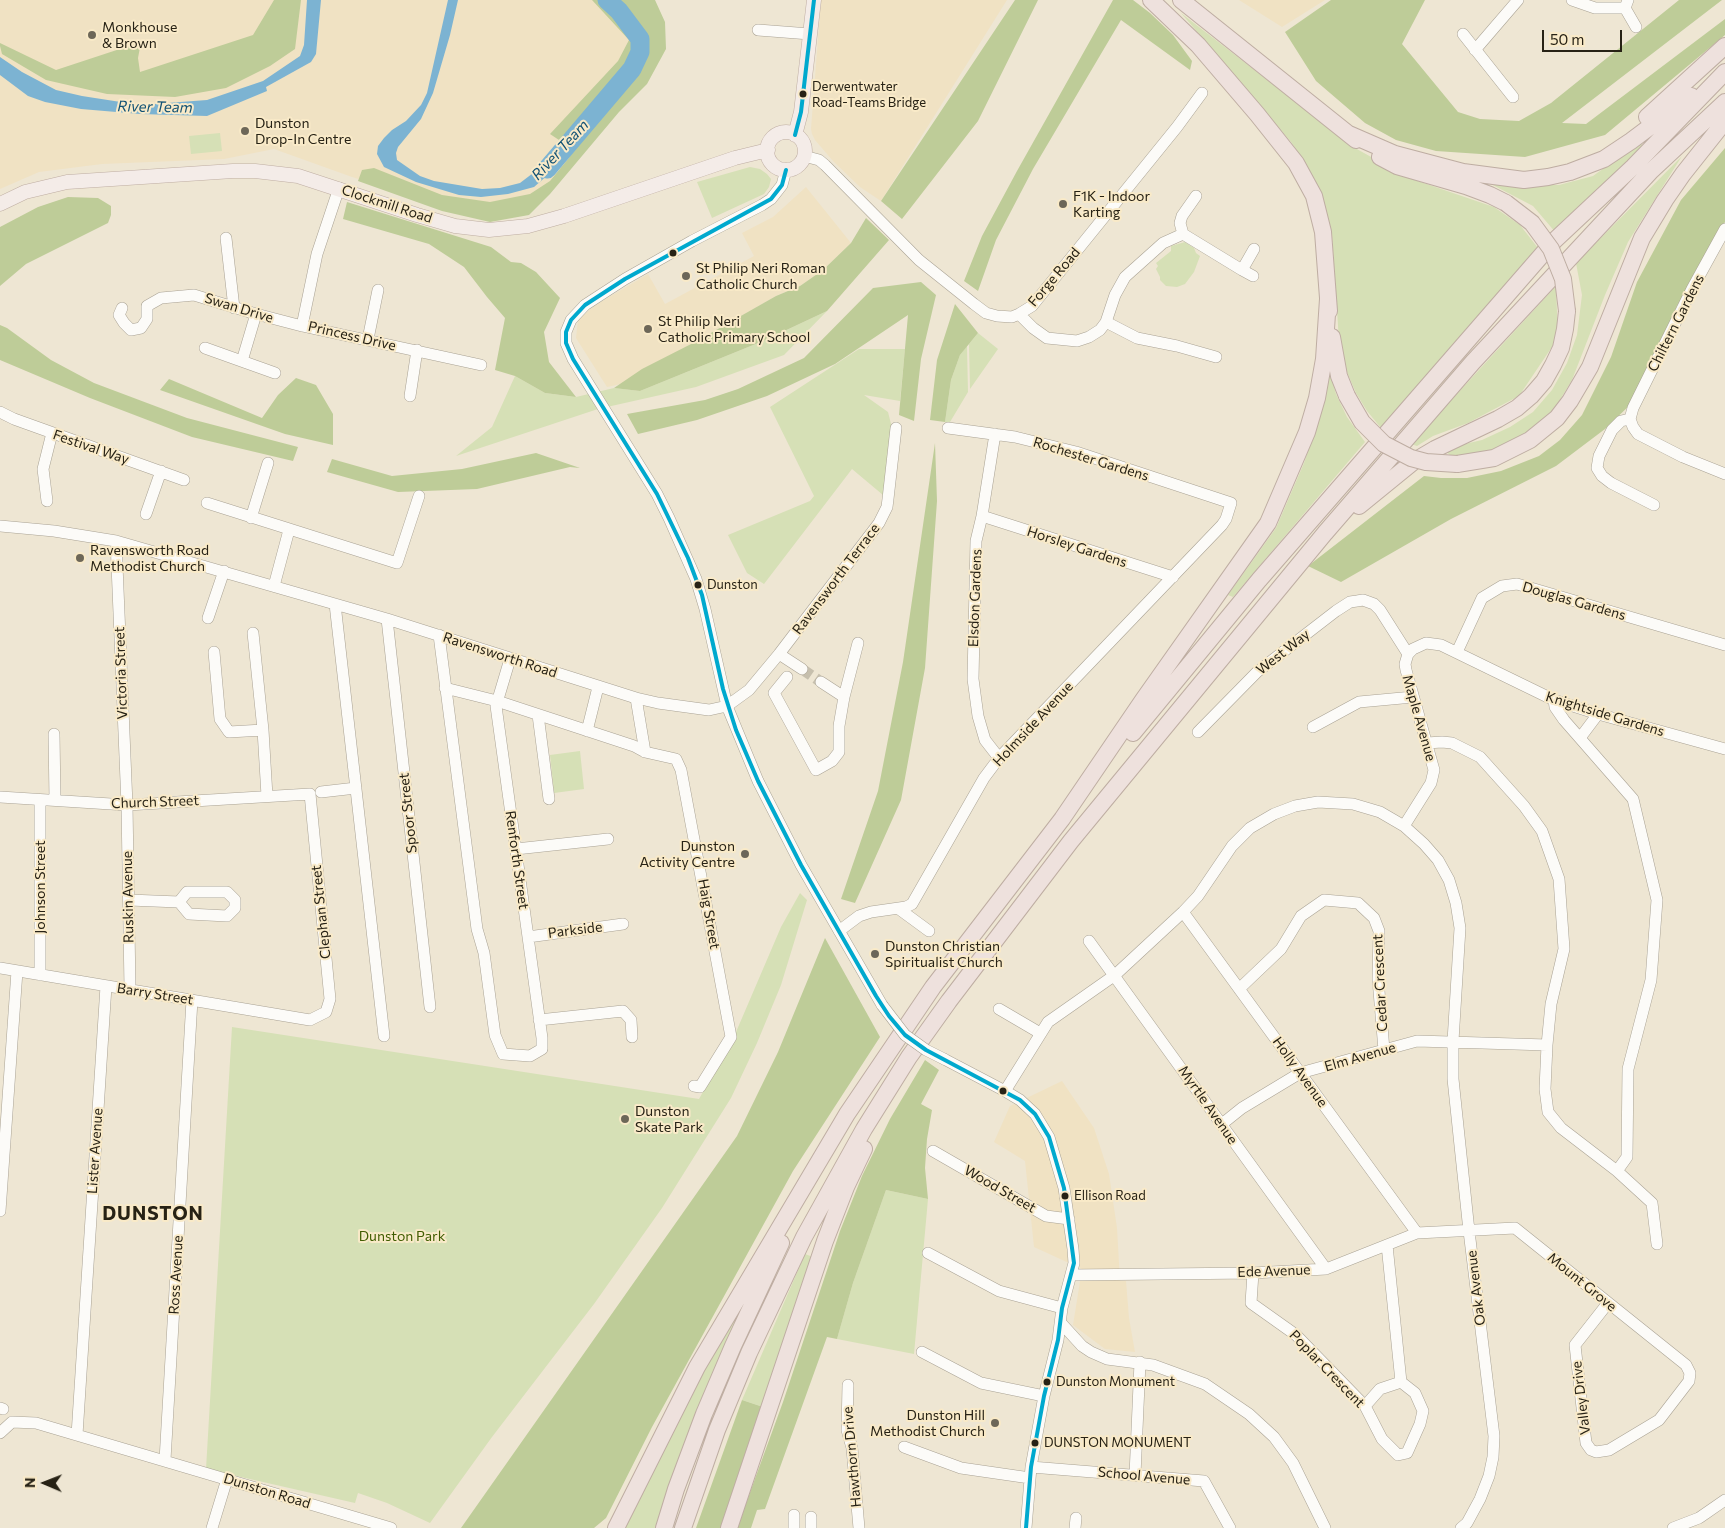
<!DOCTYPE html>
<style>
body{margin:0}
#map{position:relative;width:1725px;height:1528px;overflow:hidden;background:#eee6d3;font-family:Commissioner,sans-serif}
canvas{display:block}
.north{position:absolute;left:20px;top:1458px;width:50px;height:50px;-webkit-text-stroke:4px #f9eac8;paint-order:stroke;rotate:271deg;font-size:14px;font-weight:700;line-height:20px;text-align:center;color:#272215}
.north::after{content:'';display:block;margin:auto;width:18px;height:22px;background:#272215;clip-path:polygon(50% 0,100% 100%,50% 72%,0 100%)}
.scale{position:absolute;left:1542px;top:30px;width:80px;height:22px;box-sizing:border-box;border:2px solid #272215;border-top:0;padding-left:6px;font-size:15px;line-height:18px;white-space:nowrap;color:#272215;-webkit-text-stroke:4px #f9eac8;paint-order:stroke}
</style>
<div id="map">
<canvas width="1725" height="1528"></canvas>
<div class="north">N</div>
<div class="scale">50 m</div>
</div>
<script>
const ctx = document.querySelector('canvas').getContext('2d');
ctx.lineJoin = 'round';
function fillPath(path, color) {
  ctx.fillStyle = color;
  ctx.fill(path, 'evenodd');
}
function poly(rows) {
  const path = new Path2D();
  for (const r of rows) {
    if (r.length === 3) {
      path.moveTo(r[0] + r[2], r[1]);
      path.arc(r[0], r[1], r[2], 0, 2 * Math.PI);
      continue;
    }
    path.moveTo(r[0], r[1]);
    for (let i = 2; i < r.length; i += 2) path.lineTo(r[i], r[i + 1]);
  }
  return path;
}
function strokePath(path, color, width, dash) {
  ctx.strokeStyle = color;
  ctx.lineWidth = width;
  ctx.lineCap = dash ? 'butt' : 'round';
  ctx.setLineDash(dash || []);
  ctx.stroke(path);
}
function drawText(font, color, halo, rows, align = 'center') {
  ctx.font = font + ' Commissioner,sans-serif';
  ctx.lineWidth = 4;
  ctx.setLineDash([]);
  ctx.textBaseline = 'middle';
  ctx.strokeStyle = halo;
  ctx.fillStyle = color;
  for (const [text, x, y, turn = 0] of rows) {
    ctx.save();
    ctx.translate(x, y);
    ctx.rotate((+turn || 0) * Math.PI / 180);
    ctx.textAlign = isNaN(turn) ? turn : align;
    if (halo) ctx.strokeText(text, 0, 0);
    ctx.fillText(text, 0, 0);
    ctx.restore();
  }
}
const built = poly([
 [0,0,637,0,645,47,545,193,454,209,352,177,274,149,224,159,102,164,39,172,0,189],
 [821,0,1007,0,881,201,860,187,833,161,815,140,812,134,811,129],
 [1239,0,1325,0,1282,27],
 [806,187,851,243,823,270,800,286,776,296,625,383,607,387,576,338,578,320,594,306,648,274,665,304,754,256,742,233,773,217],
 [1062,1081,1094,1128,1109,1174,1117,1228,1120,1281,1126,1281,1129,1318,1135,1352,1105,1349,1073,1325,1082,1269,1034,1247,1025,1161,994,1142,1010,1106]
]);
const green = poly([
 [1181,13,1355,148,1409,178,1494,207,1520,225,1538,248,1381,428,1367,411,1356,393,1347,372,1339,341,1332,234,1325,207,1305,163,1291,142],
 [220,133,222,151,191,154,189,136],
 [1640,142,1643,146,1556,233,1533,206,1489,183,1511,185,1559,185,1593,176],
 [1682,156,1628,242,1605,295,1572,380,1555,408,1534,429,1490,452,1468,457,1450,455,1443,449,1482,440,1510,427,1533,412,1552,390,1567,363,1577,335,1582,295,1576,263],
 [750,167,760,169,767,174,771,179,769,187,764,194,712,218,697,182],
 [1185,242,1194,248,1196,253,1200,256,1194,272,1185,284,1177,287,1166,286,1160,280,1160,277,1156,269,1158,266,1156,263,1171,251,1171,246],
 [1556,286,1558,338,1519,396,1468,423,1433,436,1417,446,1411,444],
 [827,311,784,355,696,387,598,409,456,456,492,427,515,376,545,393,576,397,614,388,640,391,763,341],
 [978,333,998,349,970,389,969,344],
 [967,346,968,392,950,422,945,422,951,380,960,355],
 [859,349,905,349,900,401,864,395,888,412,892,428,883,495,852,469,764,584,747,573,728,535,810,501,814,496,770,407],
 [1330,372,1336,394,1347,417,1365,442,1233,597,1228,595,1276,528,1304,463,1318,421],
 [580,751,584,789,554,793,550,755],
 [800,893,807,900,781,985,757,1043,731,1098,662,1208,594,1304,492,1437,430,1523,387,1503,358,1493,355,1503,206,1469,232,1027,699,1099,736,1032,781,927],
 [886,1190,928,1199,914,1354,837,1339,853,1283],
 [805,1254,813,1257,763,1407,742,1400],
 [738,1305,745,1306,692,1423,655,1528,625,1528,631,1513]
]);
const forest = poly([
 [274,0,301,0,295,49,270,66,226,88,175,97,107,94,46,80,2,54,0,46,0,43,56,70,141,42,138,58,140,72,253,35],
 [592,0,655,0,665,22,666,49,647,84,619,112,550,194,529,215,490,222,442,211,358,181,362,170,374,168,442,195,490,202,530,194,550,181,568,159,574,150,550,134,618,61,629,40],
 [1015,0,1038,0,978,121,902,219,881,201],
 [1113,0,1133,0,1150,13,1173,35,1192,61,1190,70,1121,20,1033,169,996,240,978,291,964,281,982,236,1017,171],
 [1331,0,1425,0,1402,44,1458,112,1480,119,1519,121,1551,103,1679,0,1722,0,1562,123,1586,124,1725,19,1725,35,1605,135,1525,157,1436,151,1396,140,1365,123,1316,81,1285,32],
 [1725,148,1725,222,1677,306,1633,402,1605,429,1556,466,1451,519,1341,582,1308,566,1424,476,1441,478,1467,478,1501,471,1539,456,1560,440,1582,415,1611,357,1637,282,1681,200],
 [68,197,98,198,111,206,111,215,108,223,26,264,0,286,0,227,38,207],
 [347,202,491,247,511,262,521,263,536,272,560,298,544,332,549,362,576,397,545,393,515,376,495,370,505,318,487,297,464,267,429,244,343,219],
 [866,218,889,240,827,311,763,341,640,391,614,388,642,369,695,342,776,296,800,286,823,270,851,243],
 [921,282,936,295,921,359,914,421,899,415,908,315,835,364,767,396,697,420,638,434,627,414,705,400,738,389,804,358,873,288],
 [955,304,978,333,960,355,951,380,945,422,930,420,937,360],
 [0,325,7,328,51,360,94,383,187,418,298,447,293,461,192,437,90,398,0,360],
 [296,378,316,385,333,414,333,445,285,434,160,390,169,379,262,418,278,395],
 [935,443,937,501,925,668,901,800,855,903,841,899,878,791,903,662],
 [536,453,580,468,570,467,477,489,398,492,327,472,332,459,392,476,462,469],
 [825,938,880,1037,793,1171,652,1427,606,1518,594,1528,461,1528,737,1136,778,1052],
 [925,1060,939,1070,921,1104,932,1110,927,1139,925,1168,928,1199,886,1190,853,1283,837,1339,827,1337,765,1509,757,1510,751,1528,737,1528,783,1402,840,1231,862,1176,890,1119],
 [742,1400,763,1407,723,1528,696,1528]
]);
const water = poly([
 [307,0,321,0,316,54,311,62,266,87,267,91,207,116,140,114,81,109,45,102,28,96,0,75,0,57,22,72,56,90,82,96,140,105,207,100,263,81,300,56,304,45],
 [448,0,458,0,450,35,433,93,421,119,398,147,396,153,397,160,420,176,434,181,482,189,500,188,520,183,541,167,560,147,568,153,549,174,534,187,508,194,481,197,459,195,416,182,384,167,377,154,378,146,384,138,392,130,406,121,421,105,427,93]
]);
const river = poly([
 [547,169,632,69,640,52,640,39,619,11,607,0]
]);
const minorTunnel = poly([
 [802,669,821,682]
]);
const minor = poly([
 [1572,0,1595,8,1625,8,1628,0],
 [1625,8,1636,27],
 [758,30,810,34],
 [1463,34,1513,97],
 [1475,50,1518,0],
 [804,156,819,160,825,165,919,260,974,304,986,313,997,316,1012,317,1019,314,1032,306,1177,127,1202,93],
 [786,170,782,185,771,199,762,205,692,241,625,279,585,305,571,320,566,332,566,343,573,359,657,494,669,518,696,579,705,609,727,706,758,781,801,865,882,1005],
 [339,188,317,254,302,326,481,365],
 [1183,234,1242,270,1254,249],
 [226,238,234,308],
 [1242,270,1253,276],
 [122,308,119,315,124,323,131,330,141,328,147,319,147,306,161,298,194,295,256,314,302,326],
 [1019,314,1033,328,1047,338,1077,341,1089,337,1100,330,1106,322,1115,295,1125,277,1163,243,1183,234,1180,223,1182,216,1196,196],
 [1106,322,1137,338,1177,346,1216,357],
 [368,339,378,290],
 [205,348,275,373],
 [242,361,256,314],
 [410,396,417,350],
 [0,412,14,419,184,480],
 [1630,419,1633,408,1692,289,1725,229],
 [1630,419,1621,421,1612,430,1599,456,1597,468,1602,476,1611,483,1654,505],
 [1630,419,1633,427,1638,434,1683,457,1725,474],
 [995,434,982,516,976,541,973,679,978,716,985,740,999,758],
 [47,501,43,469,52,433],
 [207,503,397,563,419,496],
 [146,514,161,471],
 [982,516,1173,577],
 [251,518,268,463],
 [0,526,54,531,116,541,387,619,636,698,658,703,709,710,727,706,749,690,779,654,879,523,887,507,888,499,896,428],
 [116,541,127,805,130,989],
 [274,586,289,530],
 [335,604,384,1036],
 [208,618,224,571],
 [387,619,430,1007],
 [253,633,263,730,267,796],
 [439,635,477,929,484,953,495,1035,503,1054,530,1056,542,1049,542,1038,496,706,510,659],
 [214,652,220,719,229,732,263,730],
 [1457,652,1482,598,1502,586,1517,584,1725,645],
 [779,654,802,669],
 [1408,654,1413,649,1426,643,1441,645,1554,700,1598,714,1725,749],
 [787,677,774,693,816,770,832,761,839,752,839,726,844,697,821,682],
 [445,688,497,701,634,746,645,752],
 [844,697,858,643],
 [636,698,645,752,676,759,681,770,731,1037,700,1087,694,1086],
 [1554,700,1555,707,1564,720,1633,799,1657,900,1651,980,1628,1069,1627,1157,1617,1171],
 [538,715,549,799],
 [1313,727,1359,702,1413,697],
 [587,731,598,687],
 [1198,732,1257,672,1336,611,1350,602,1357,601,1363,600,1374,604,1380,610,1408,654,1405,664,1406,670,1434,770,1431,783,1404,826],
 [54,734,55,800],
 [1580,738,1598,714],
 [1427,743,1442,742,1452,743,1480,757,1524,806,1542,831,1559,879,1564,949,1551,1004,1547,1045,1545,1089,1548,1112,1561,1128,1617,1171,1652,1203,1657,1244],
 [321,792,356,788],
 [0,797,127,805,310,794,330,999,326,1012,310,1020,0,968],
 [40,800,40,975],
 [516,849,608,839],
 [129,900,179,902,189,914,227,916,235,908,235,900,227,892,187,892,179,902],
 [899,909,929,931],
 [1183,912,1417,1233],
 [839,931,859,916,871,912,906,907,912,904,984,778,999,758,1222,525,1226,519,1231,503,1076,452,1015,437,948,428],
 [528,937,623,924],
 [1089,941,1326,1269],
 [1239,989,1281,949,1301,916,1324,900,1358,903,1374,918,1379,931,1378,979,1384,1050],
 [999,1009,1040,1033],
 [539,1020,623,1011,631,1020,632,1037],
 [944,1059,1005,1091,1020,1100,1035,1114,1049,1137,1064,1188,1073,1249,1074,1263,1062,1308,1058,1340,1044,1396,1031,1467,1026,1528],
 [1005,1091,1048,1022,1115,975,1183,912,1198,896,1232,846,1250,828,1274,814,1295,806,1318,802,1353,804,1380,812,1404,826,1424,844,1438,860,1449,880,1456,903,1460,928,1453,1041,1453,1079,1469,1231,1494,1436,1493,1457,1489,1476,1480,1499,1467,1523,1461,1528],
 [1222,1124,1242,1108,1300,1073,1417,1041,1547,1045],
 [933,1151,1046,1216,1069,1219],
 [0,1211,17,971],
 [928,1253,999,1291,1062,1308],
 [1253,1273,1251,1303,1296,1335,1365,1406,1382,1439,1398,1455,1407,1453,1420,1424,1423,1411,1415,1393,1401,1382,1387,1245],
 [1071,1275,1253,1273,1326,1269,1417,1233,1515,1228,1686,1365,1690,1373,1689,1381,1659,1420,1609,1450,1596,1452,1591,1450,1586,1443,1575,1345,1608,1303],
 [1061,1323,1082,1346,1091,1352,1107,1359,1153,1365,1205,1384,1249,1414,1274,1437,1293,1463,1325,1528],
 [922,1352,981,1383,1044,1396],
 [848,1385,847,1430,852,1448,859,1528],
 [1365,1406,1380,1389,1401,1382],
 [0,1408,3,1409],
 [0,1433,12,1422,36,1423,391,1528],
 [77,1435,106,986],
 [904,1447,961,1468,1030,1478],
 [165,1460,192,1000],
 [1031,1467,1204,1481,1230,1528],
 [1135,1475,1140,1362],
 [212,1528,227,1479],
 [794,1528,794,1515],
 [811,1528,811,1517],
 [1075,1528,1076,1518],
 [1673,1528,1699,1518,1725,1500]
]);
const major = poly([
 [786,151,19],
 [795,135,801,112,814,0],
 [0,204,25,192,67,182,233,171,255,171,298,176,417,215,455,226,489,230,528,226,564,216,735,158,768,150]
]);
const highway = poly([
 [1151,0,1198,45,1257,114,1296,163,1314,196,1323,232,1329,311],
 [1181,0,1356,140],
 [1647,117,1725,46],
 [1349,134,1395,154,1463,172,1524,180,1548,177,1570,172,1604,159,1631,141,1691,96],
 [1380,157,1397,166,1466,186,1490,195,1506,203],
 [1332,337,1339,376,1347,396],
 [1457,464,1494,458,1530,440,1557,418,1570,401,1590,367,1642,238,1665,200,1683,174,1725,121],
 [1359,506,1413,462,1435,449,1498,419,1517,408,1531,396,1544,381,1553,365,1561,348,1565,329,1567,311],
 [1133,733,1259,580,1554,241,1633,167,1725,72],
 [616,1528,697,1367,847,1114,933,987,1062,819,1143,700,1268,523,1307,432,1317,398,1324,359,1328,299],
 [664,1528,676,1489,704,1414,733,1346,781,1243],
 [683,1528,717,1430,749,1353,804,1237,864,1129,909,1057,949,1001,1071,841,1325,533,1473,362,1650,172,1725,102],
 [729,1528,825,1241,846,1187,864,1149]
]);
const minorBridge = poly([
 [882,1005,905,1035,926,1050,944,1059]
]);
const highwayBridge = poly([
 [1506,203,1532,223,1551,249,1563,279,1567,311],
 [1347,396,1362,422,1384,444,1411,458,1426,462,1457,464]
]);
const bus1 = poly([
 [795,135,801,112,814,0],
 [786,170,782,185,771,199,625,279,585,305,571,320,566,332,566,343,573,359,657,494,688,558,702,595,723,689,736,730,758,781,801,865,876,996,889,1016,905,1035,926,1050,1020,1100,1035,1114,1049,1137,1064,1188,1074,1263,1062,1308,1058,1340,1044,1396,1031,1467,1026,1528]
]);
const markers = [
 [92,35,5,"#6d6758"],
 [803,94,4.5,"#272215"],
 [245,131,5,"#6d6758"],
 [1063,204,5,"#6d6758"],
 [673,253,4.5,"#272215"],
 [686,276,5,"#6d6758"],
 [648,329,5,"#6d6758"],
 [80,558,5,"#6d6758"],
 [698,585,4.5,"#272215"],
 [745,854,5,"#6d6758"],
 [875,954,5,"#6d6758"],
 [1003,1091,4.5,"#272215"],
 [625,1119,5,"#6d6758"],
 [1065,1196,4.5,"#272215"],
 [1047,1382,4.5,"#272215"],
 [995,1423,5,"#6d6758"],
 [1035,1443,4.5,"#272215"]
];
const busNames = [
 ["Derwentwater",812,87],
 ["Road-Teams Bridge",812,103],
 ["Dunston",707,585],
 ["Ellison Road",1074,1196],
 ["Dunston Monument",1056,1382],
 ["DUNSTON MONUMENT",1044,1443]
];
const poiNames = [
 ["Monkhouse",102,27],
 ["& Brown",102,43],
 ["Dunston",255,123],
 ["Drop-In Centre",255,139],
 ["F1K - Indoor",1073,196],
 ["Karting",1073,212],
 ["St Philip Neri Roman",696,268],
 ["Catholic Church",696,284],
 ["St Philip Neri",658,321],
 ["Catholic Primary School",658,337],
 ["Ravensworth Road",90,550],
 ["Methodist Church",90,566],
 ["Dunston",735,846,"right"],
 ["Activity Centre",735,862,"right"],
 ["Dunston Christian",885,946],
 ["Spiritualist Church",885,962],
 ["Dunston",635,1111],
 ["Skate Park",635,1127],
 ["Dunston Hill",985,1415,"right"],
 ["Methodist Church",985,1431,"right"]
];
const streetNames = [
 ["Clockmill Road",387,204,18],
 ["Forge Road",1054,277,-50],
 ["Swan Drive",239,308,17],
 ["Chiltern Gardens",1676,323,-63],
 ["Princess Drive",352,336,13],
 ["Festival Way",91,447,19],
 ["Rochester Gardens",1091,459,17],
 ["Horsley Gardens",1077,547,18],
 ["Ravensworth Terrace",836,579,-53],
 ["Elsdon Gardens",975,598,-88],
 ["Douglas Gardens",1574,601,16],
 ["West Way",1283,652,-38],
 ["Ravensworth Road",500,655,18],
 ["Victoria Street",121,673,-92],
 ["Knightside Gardens",1605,714,17],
 ["Maple Avenue",1419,718,74],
 ["Holmside Avenue",1033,724,-47],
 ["Church Street",155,802,-2],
 ["Spoor Street",408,813,-96],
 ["Renforth Street",517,860,82],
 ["Johnson Street",40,887,-90],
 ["Ruskin Avenue",128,897,-91],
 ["Clephan Street",321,912,-96],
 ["Haig Street",709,914,80],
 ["Parkside",575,930,-7],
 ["Cedar Crescent",1380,983,-93],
 ["Barry Street",155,994,9],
 ["Elm Avenue",1360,1057,-16],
 ["Holly Avenue",1300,1072,54],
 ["Myrtle Avenue",1208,1105,55],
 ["Lister Avenue",95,1151,-86],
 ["Wood Street",1000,1189,30],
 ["Ede Avenue",1274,1271,-2],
 ["Ross Avenue",176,1275,-87],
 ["Mount Grove",1582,1282,39],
 ["Oak Avenue",1476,1288,-97],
 ["Poplar Crescent",1327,1369,46],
 ["Valley Drive",1581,1398,-97],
 ["Hawthorn Drive",852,1457,-95],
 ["School Avenue",1144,1476,5],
 ["Dunston Road",267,1491,17]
];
const parkNames = [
 ["Dunston Park",402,1236]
];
const waterNames = [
 ["River Team",155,107,1],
 ["River Team",560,150,-47]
];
const districtNames = [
 ["DUNSTON",153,1214]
];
fillPath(built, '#f0e2c3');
fillPath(green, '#d6e0b6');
fillPath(forest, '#becc98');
fillPath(water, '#7cb3d2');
strokePath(river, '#7cb3d2', 19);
strokePath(minorTunnel, '#c6bfad', 11, [11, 5.5]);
strokePath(minor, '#a9a294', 12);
strokePath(major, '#beada2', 15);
strokePath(highway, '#beada2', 18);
strokePath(minor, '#fcfbf8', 11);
strokePath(major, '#f4ece8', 14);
strokePath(highway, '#eee1dd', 16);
strokePath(minorBridge, '#a9a294', 12, []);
strokePath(highwayBridge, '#beada2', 18, []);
strokePath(minorBridge, '#fcfbf8', 11);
strokePath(highwayBridge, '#eee1dd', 16);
strokePath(bus1, '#00a9ce', 4);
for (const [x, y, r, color] of markers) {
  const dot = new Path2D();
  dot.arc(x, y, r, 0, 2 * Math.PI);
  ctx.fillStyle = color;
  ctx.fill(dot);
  strokePath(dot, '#f9eac8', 2);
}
drawText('13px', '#272215', '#f9eac8', busNames, 'left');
drawText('14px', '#272215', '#f9eac8', poiNames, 'left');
drawText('14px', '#272215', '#f9eac8', streetNames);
drawText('14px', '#415d02', '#f9eac8', parkNames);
drawText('italic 15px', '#115174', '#f9eac8', waterNames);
ctx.letterSpacing = '1px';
drawText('bold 19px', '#272215', '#f9eac8', districtNames);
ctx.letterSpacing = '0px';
</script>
